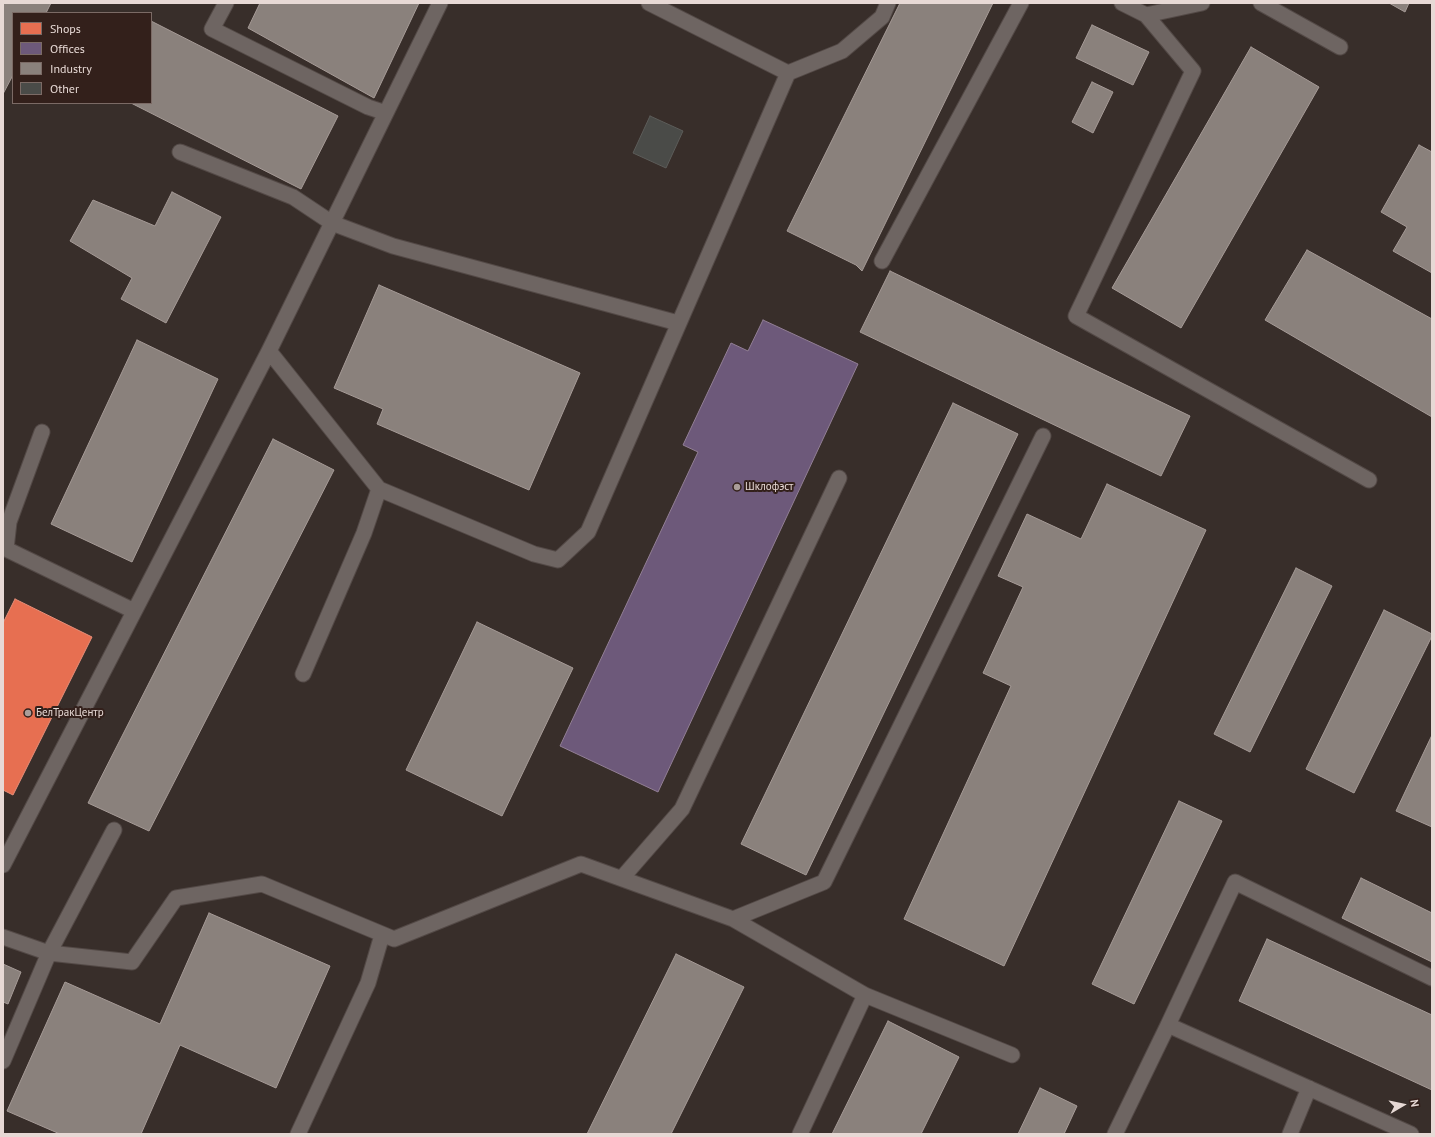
<!DOCTYPE html>
<meta charset="utf-8">
<style>
body{margin:0}
#map{position:relative;width:1435px;height:1137px;overflow:hidden;background:#382e2a;font-family:"PT Sans",sans-serif}
canvas{display:block}
.frame{position:absolute;inset:0;border:4px solid #e7d9d5;pointer-events:none}
.legend{position:absolute;left:12px;top:12px;width:140px;height:92px;box-sizing:border-box;background:#33201b;border:1px solid #7b6a65;margin:0;padding:5px 7px;list-style:none;font-size:12px;color:#e7d9d5}
.legend li{display:flex;align-items:center;gap:8px;height:20px}
.legend b{width:20px;border:1px solid #7b6a65}
.north{position:absolute;left:1383px;top:1085px;width:40px;height:40px;-webkit-text-stroke:3px #33201b;paint-order:stroke;rotate:81deg;font-size:11px;font-weight:700;line-height:16px;text-align:center;color:#e7d9d5}
.north::after{content:'';display:block;margin:auto;width:14px;height:18px;background:#e7d9d5;clip-path:polygon(50% 0,100% 100%,50% 72%,0 100%)}
</style>
<div id="map">
<canvas width="1435" height="1137"></canvas>
<div class="frame"></div>
<ul class="legend">
<li><b style="height:11px;background:#e76f51"></b>Shops</li>
<li><b style="height:11px;background:#6d597a"></b>Offices</li>
<li><b style="height:11px;background:#8a817c"></b>Industry</li>
<li><b style="height:11px;background:#4a4b48"></b>Other</li>
</ul>
<div class="north">N</div>
</div>
<script>
const ctx = document.querySelector('canvas').getContext('2d');
ctx.lineJoin = 'round';
function fillPath(path, color) {
  ctx.fillStyle = color;
  ctx.fill(path, 'evenodd');
}
function poly(rows) {
  const path = new Path2D();
  for (const r of rows) {
    path.moveTo(r[0], r[1]);
    for (let i = 2; i < r.length; i += 2) path.lineTo(r[i], r[i + 1]);
  }
  return path;
}
function strokePath(path, color, width, dash) {
  ctx.strokeStyle = color;
  ctx.lineWidth = width;
  ctx.lineCap = dash ? 'butt' : 'round';
  ctx.setLineDash(dash || []);
  ctx.stroke(path);
}
function drawText(font, color, halo, rows, align = 'center') {
  ctx.font = font + ' "PT Sans",sans-serif';
  ctx.lineWidth = 4;
  ctx.setLineDash([]);
  ctx.textBaseline = 'middle';
  ctx.strokeStyle = halo;
  ctx.fillStyle = color;
  for (const [text, x, y, turn = 0] of rows) {
    ctx.save();
    ctx.translate(x, y);
    ctx.rotate((+turn || 0) * Math.PI / 180);
    ctx.textAlign = isNaN(turn) ? turn : align;
    if (halo) ctx.strokeText(text, 0, 0);
    ctx.fillText(text, 0, 0);
    ctx.restore();
  }
}
const shops = poly([
 [15,599,92,637,13,795,3,790,3,623,15,599]
]);
const offices = poly([
 [763,320,858,364,658,792,560,746,698,452,683,445,731,343,748,351,763,320]
]);
const industry = poly([
 [3,3,51,3,46,13,13,13,13,75,3,94,3,3],
 [260,3,419,3,374,98,248,28,260,3],
 [900,3,993,3,862,271,856,265,787,231,900,3],
 [1389,3,1409,3,1405,12,1389,3],
 [151,21,338,116,301,189,131,103,151,103,151,21],
 [1092,25,1149,52,1133,85,1076,58,1092,25],
 [1251,47,1319,87,1181,328,1112,288,1251,47],
 [1092,82,1113,92,1093,133,1072,122,1092,82],
 [1419,145,1432,152,1432,273,1393,251,1407,227,1381,212,1419,145],
 [172,192,221,217,166,323,121,299,132,278,70,241,93,200,155,226,172,192],
 [1307,250,1432,319,1432,417,1265,320,1307,250],
 [890,271,1190,416,1161,476,860,332,890,271],
 [379,285,580,373,529,490,377,424,383,409,334,388,379,285],
 [137,340,218,379,132,562,51,524,137,340],
 [953,403,1018,434,806,875,741,844,953,403],
 [273,439,334,470,149,831,88,803,273,439],
 [1107,484,1206,530,1004,966,904,919,1011,686,983,673,1023,587,998,576,1027,514,1081,539,1107,484],
 [1296,568,1332,586,1250,752,1214,734,1296,568],
 [1384,610,1432,634,1432,636,1354,793,1306,769,1384,610],
 [477,622,573,668,502,816,406,770,477,622],
 [1432,735,1432,827,1396,811,1432,735],
 [1179,801,1222,821,1134,1004,1092,984,1179,801],
 [1361,878,1432,913,1432,962,1342,918,1361,878],
 [209,913,330,966,276,1088,180,1045,141,1134,60,1134,7,1111,65,982,160,1024,209,913],
 [1267,939,1432,1015,1432,1090,1239,1001,1267,939],
 [676,954,744,987,671,1134,587,1134,676,954],
 [3,964,21,972,8,1004,3,1002,3,964],
 [888,1021,959,1057,921,1134,832,1134,888,1021],
 [1040,1088,1077,1106,1064,1134,1018,1134,1040,1088]
]);
const building = poly([
 [650,116,683,131,666,168,633,153,650,116]
]);
const service = poly([
 [226,3,212,29,368,107,386,113],
 [1122,3,1146,15,1202,3],
 [1261,3,1340,47],
 [1146,15,1193,71,1076,316,1369,480],
 [788,73,842,51,882,17,888,3],
 [180,152,293,197,332,223,393,246,678,323],
 [882,261,1021,3],
 [269,351,379,489,534,554,558,560,588,532,788,73,649,3],
 [42,432,9,522,6,549,134,611],
 [303,674,364,533,379,489],
 [3,865,269,351,440,3],
 [622,878,682,809,839,478],
 [733,919,865,995,1012,1055],
 [3,937,49,953,132,962,176,898,262,884,394,939,581,864,733,919,824,882,1043,436],
 [1168,1025,1235,882,1432,978],
 [3,1061,49,953,114,830],
 [298,1134,368,983,382,935],
 [800,1134,865,995],
 [1115,1134,1168,1025,1411,1134],
 [1290,1134,1309,1088]
]);
const markers = [
 [737,487,4,"#aa9d99"],
 [28,713,4,"#aa9d99"]
];
const poiNames = [
 ["Шклофэст",745,487],
 ["БелТракЦентр",36,713]
];
fillPath(shops, '#e76f51');
strokePath(shops, '#e78f79', 1);
fillPath(offices, '#6d597a');
strokePath(offices, '#927f95', 1);
fillPath(industry, '#8a817c');
strokePath(industry, '#a69b97', 1);
fillPath(building, '#4a4b48');
strokePath(building, '#5c5c59', 1);
strokePath(service, '#534946', 17);
strokePath(service, '#6e6562', 15);
for (const [x, y, r, color] of markers) {
  const dot = new Path2D();
  dot.arc(x, y, r, 0, 2 * Math.PI);
  ctx.fillStyle = color;
  ctx.fill(dot);
  strokePath(dot, '#33201b', 1.5);
}
drawText('11px', '#e7d9d5', '#33201b', poiNames, 'left');
</script>
